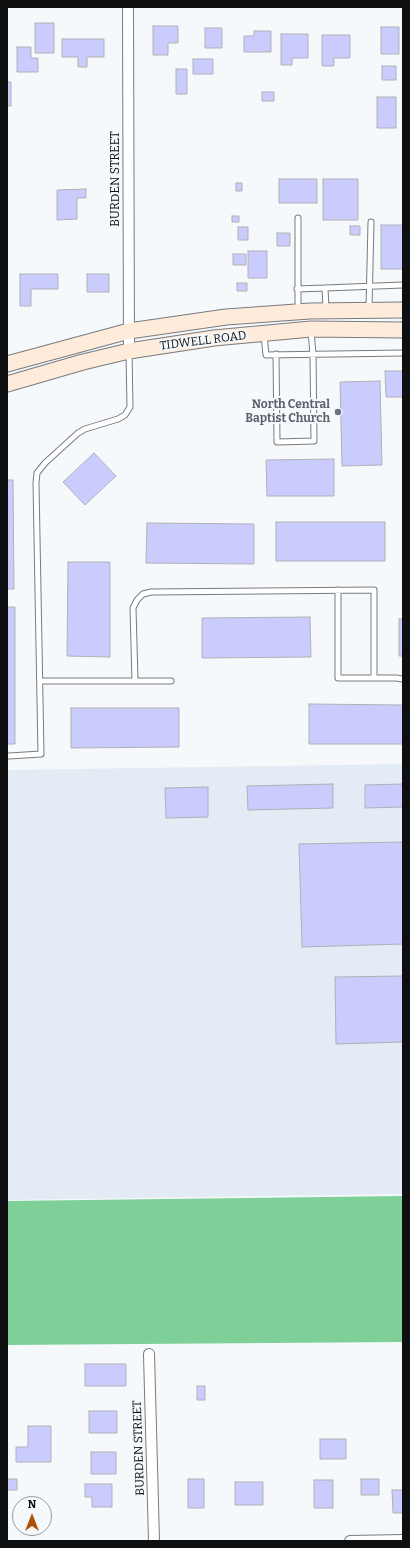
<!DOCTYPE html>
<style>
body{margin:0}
#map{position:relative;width:410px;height:1548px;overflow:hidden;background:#f6f9fc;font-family:Bitter,serif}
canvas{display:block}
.frame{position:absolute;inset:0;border:8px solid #0e0f10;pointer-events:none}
.north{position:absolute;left:12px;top:1496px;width:40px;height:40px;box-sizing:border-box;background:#f6f9fc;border:1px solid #999b9e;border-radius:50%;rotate:0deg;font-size:11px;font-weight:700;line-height:16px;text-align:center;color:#0e0f10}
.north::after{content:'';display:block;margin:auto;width:14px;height:18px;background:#af5100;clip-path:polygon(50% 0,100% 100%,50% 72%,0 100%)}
</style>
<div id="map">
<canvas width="410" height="1548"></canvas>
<div class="frame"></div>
<div class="north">N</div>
</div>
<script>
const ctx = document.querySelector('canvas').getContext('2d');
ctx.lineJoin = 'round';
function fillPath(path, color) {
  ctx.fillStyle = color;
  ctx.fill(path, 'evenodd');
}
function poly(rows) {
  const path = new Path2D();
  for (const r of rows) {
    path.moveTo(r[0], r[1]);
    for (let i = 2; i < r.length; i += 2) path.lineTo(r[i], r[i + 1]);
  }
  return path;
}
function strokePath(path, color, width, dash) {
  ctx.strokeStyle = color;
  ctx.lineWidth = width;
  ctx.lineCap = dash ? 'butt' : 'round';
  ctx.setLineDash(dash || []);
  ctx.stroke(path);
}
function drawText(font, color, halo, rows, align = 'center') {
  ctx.font = font + ' Bitter,serif';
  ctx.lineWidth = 4;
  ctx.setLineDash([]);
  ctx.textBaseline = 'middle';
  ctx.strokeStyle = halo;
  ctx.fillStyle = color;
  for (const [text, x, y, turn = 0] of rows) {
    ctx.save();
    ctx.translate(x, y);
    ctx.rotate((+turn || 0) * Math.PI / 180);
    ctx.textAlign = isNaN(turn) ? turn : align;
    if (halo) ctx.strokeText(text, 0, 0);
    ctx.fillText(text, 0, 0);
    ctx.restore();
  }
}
const built = poly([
 [403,764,403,1194,7,1200,7,770]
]);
const forest = poly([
 [403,1196,403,1342,7,1345,7,1201]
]);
const building = poly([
 [35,23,54,23,54,53,35,53,35,23],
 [153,26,178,26,178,43,168,43,168,55,153,55,153,26],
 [381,27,399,27,399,54,381,54,381,27],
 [205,28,222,28,222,48,205,48,205,28],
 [254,31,271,31,271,52,244,52,244,36,254,36,254,31],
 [281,34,308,34,308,58,292,58,292,65,281,65,281,34],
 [322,35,350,35,350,58,334,58,334,66,322,66,322,35],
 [62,39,104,39,104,57,87,57,87,67,78,67,78,57,62,57,62,39],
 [17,47,31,47,31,58,38,58,38,72,17,72,17,47],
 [193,59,213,59,213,74,193,74,193,59],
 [382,66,396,66,396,80,382,80,382,66],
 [176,69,187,69,187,94,176,94,176,69],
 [7,82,11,82,11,106,7,106,7,82],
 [262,92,274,92,274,101,262,101,262,92],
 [377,97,396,97,396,128,377,128,377,97],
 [279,179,317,179,317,203,279,203,279,179],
 [323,179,358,179,358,220,323,220,323,179],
 [236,183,242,183,242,191,236,191,236,183],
 [86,189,86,198,77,198,77,219,57,220,57,190,86,189],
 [232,216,239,216,239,222,232,222,232,216],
 [381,225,403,225,403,269,381,269,381,225],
 [350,226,360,226,360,235,350,235,350,226],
 [238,227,248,227,248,240,238,240,238,227],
 [277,233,290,233,290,246,277,246,277,233],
 [248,251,267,251,267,278,248,278,248,251],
 [233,254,246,254,246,265,233,265,233,254],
 [20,274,58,274,58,289,31,289,31,306,20,306,20,274],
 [87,274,109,274,109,292,87,292,87,274],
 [237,283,247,283,247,291,237,291,237,283],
 [385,371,403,371,403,397,386,397,385,371],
 [380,381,382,465,342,466,340,382,380,381],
 [94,453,116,476,85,505,63,482,94,453],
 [334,459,334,496,267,496,266,460,334,459],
 [7,480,13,480,14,589,7,589,7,480],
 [276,522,385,522,385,561,276,561,276,522],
 [147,523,254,524,254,564,146,563,147,523],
 [68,562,110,562,110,657,67,656,68,562],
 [7,607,15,607,15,744,7,744,7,607],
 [310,617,311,657,202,658,202,618,310,617],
 [399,619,403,619,403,656,399,656,399,619],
 [309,704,403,705,403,744,309,744,309,704],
 [71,708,179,708,179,747,71,748,71,708],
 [333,784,333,808,248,810,247,786,333,784],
 [403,784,403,807,365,808,365,785,403,784],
 [208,787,208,817,166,818,165,788,208,787],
 [403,842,403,944,302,947,299,844,403,842],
 [403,976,403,1042,336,1044,335,977,403,976],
 [85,1364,126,1364,126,1386,85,1386,85,1364],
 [197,1386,205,1386,205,1400,197,1400,197,1386],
 [89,1411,117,1411,117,1433,89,1433,89,1411],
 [28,1426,51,1426,51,1462,16,1462,16,1447,28,1447,28,1426],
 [320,1439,346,1439,346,1459,320,1459,320,1439],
 [91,1452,116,1452,116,1474,91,1474,91,1452],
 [7,1479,17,1479,17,1490,7,1490,7,1479],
 [188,1479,204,1479,204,1508,188,1508,188,1479],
 [361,1479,379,1479,379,1495,361,1495,361,1479],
 [314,1480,333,1480,333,1508,314,1508,314,1480],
 [235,1482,263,1482,263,1505,235,1505,235,1482],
 [85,1484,112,1484,112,1507,92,1507,92,1497,85,1497,85,1484],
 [392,1490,403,1490,403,1513,393,1513,392,1490]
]);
const lane = poly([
 [325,288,403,285],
 [297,289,325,288,326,309],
 [369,309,371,222],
 [298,311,298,218],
 [264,335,266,355,403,353],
 [276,354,277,442,314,441,313,354,311,331],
 [338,590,338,678,396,678,403,679],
 [40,681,171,681],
 [135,681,133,608,137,600,143,594,151,592,374,590,374,678],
 [9,756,41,754,36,483,37,473,45,463,78,433,85,429,118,419,125,415,130,407,129,353]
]);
const street = poly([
 [128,7,129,351],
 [149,1354,154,1541],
 [350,1541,403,1540]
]);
const secondary = poly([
 [7,364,129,331,226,317,310,311,403,310],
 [7,384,83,362,129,351,214,338,311,329,403,330]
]);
const markers = [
 [338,412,4,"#6b7280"]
];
const streetNames = [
 ["BURDEN STREET",116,179,-90],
 ["TIDWELL ROAD",203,341,-7],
 ["BURDEN STREET",139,1448,-92]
];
const worshipNames = [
 ["North Central",330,405],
 ["Baptist Church",330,419]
];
fillPath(built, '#e3ecf4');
fillPath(forest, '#7fcf98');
fillPath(building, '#c9ccfd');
strokePath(building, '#b0b1b4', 1);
strokePath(lane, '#787b7e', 7);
strokePath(street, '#787b7e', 12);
strokePath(secondary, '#787b7e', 17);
strokePath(lane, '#fff', 5);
strokePath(street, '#fff', 10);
strokePath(secondary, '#feebda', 15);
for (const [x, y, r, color] of markers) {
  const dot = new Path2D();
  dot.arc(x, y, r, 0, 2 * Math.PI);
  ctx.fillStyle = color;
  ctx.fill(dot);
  strokePath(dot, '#f6f9fc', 1.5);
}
drawText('12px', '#0e0f10', '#f6f9fc', streetNames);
drawText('bold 12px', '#5b616d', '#f6f9fc', worshipNames, 'right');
</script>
